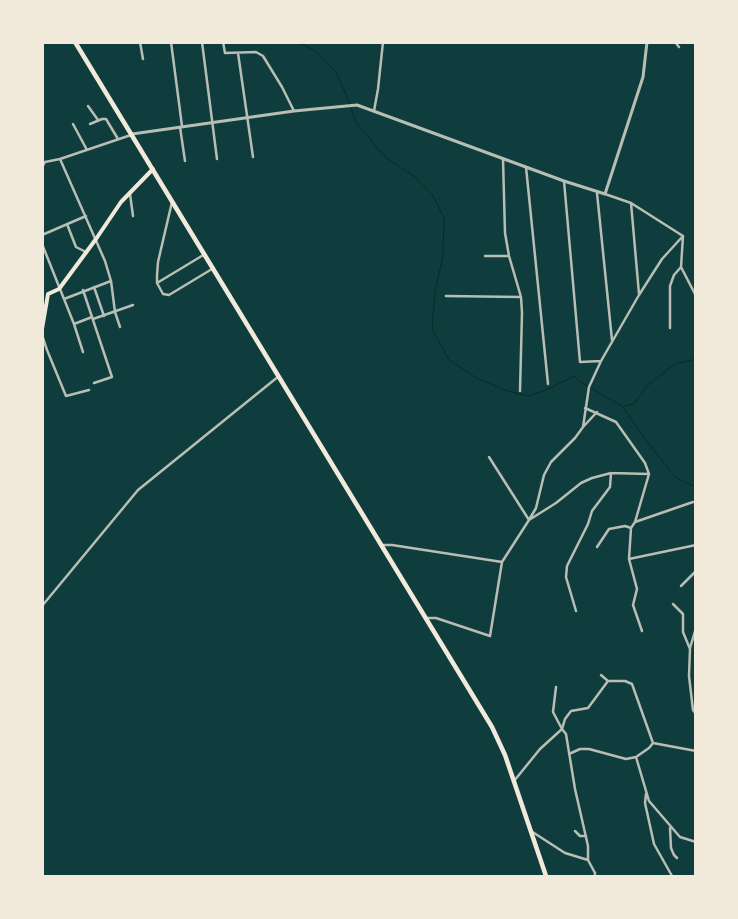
<!DOCTYPE html>
<style>
body{margin:0}
#map{position:relative;width:738px;height:919px;overflow:hidden;background:#0f3d3e;font-family:"Sofia Sans Condensed",sans-serif}
canvas{display:block}
.frame{position:absolute;inset:0;border:44px solid #f1e9da;pointer-events:none}
</style>
<div id="map">
<canvas width="738" height="919"></canvas>
<div class="frame"></div>
</div>
<script>
const ctx = document.querySelector('canvas').getContext('2d');
ctx.lineJoin = 'round';
function poly(rows) {
  const path = new Path2D();
  for (const r of rows) {
    path.moveTo(r[0], r[1]);
    for (let i = 2; i < r.length; i += 2) path.lineTo(r[i], r[i + 1]);
  }
  return path;
}
function strokePath(path, color, width, dash) {
  ctx.strokeStyle = color;
  ctx.lineWidth = width;
  ctx.lineCap = dash ? 'butt' : 'round';
  ctx.setLineDash(dash || []);
  ctx.stroke(path);
}
const stream = poly([
 [297,42,316,51,336,72,345,92,356,122,386,158,415,177,432,194,444,218,443,256,435,291,432,329,449,360,475,377,504,390,528,396,544,391,574,376,580,382,622,406,645,439,675,477,696,487],
 [624,406,634,404,648,385,675,364,696,359]
]);
const minor = poly([
 [140,42,143,59],
 [171,42,182,126],
 [202,42,217,159],
 [223,42,225,53,256,52,263,56,282,87,294,111],
 [675,42,679,47],
 [238,53,253,157],
 [88,106,98,120],
 [374,111,378,89,383,42],
 [73,124,87,150],
 [90,124,102,119,106,119,118,139],
 [180,127,185,161],
 [503,159,505,233,509,256,521,297,522,313,520,391],
 [42,167,45,162,60,159],
 [526,167,548,384],
 [564,181,580,362,601,361],
 [597,193,612,340],
 [130,194,133,216],
 [605,194,631,203,683,236,681,267,696,296],
 [172,202,158,262,157,275,157,283,163,294,169,295,212,269],
 [631,203,639,294],
 [67,224,76,247,86,252],
 [42,235,86,216],
 [42,244,74,324,83,352],
 [485,256,509,256],
 [157,283,205,254],
 [94,287,104,316],
 [83,290,112,377,94,383],
 [446,296,520,297],
 [64,299,111,281],
 [93,319,133,305],
 [74,324,92,317],
 [120,327,115,312,111,281,105,261,60,159,131,135],
 [670,328,670,286,674,275,681,267],
 [42,335,47,350,66,396,89,390],
 [585,408,616,422,645,463,649,474,635,522,631,528],
 [583,427,597,412],
 [489,457,529,520,536,508,544,475,551,462,575,438,583,427,589,387,601,361,639,295,662,259,683,236],
 [635,522,693,502],
 [383,545,392,545,502,562],
 [597,547,609,529,625,526,631,528,629,559,696,545],
 [629,559,637,589,633,605,642,631],
 [681,586,696,571],
 [673,604,683,614,683,632,690,649,689,676,693,710,696,714],
 [42,606,138,490,279,376],
 [576,611,566,577,567,566,588,524,592,511,610,487,611,473],
 [426,618,436,618,490,636,502,562,529,520,556,503,581,483,592,478,611,473,649,474],
 [690,648,696,628],
 [601,675,608,681,625,681,632,684,653,743,696,751],
 [653,743,649,748,636,757,649,801,680,837,696,842],
 [569,754,580,749,589,749,626,759,636,757],
 [514,781,540,749,562,729,553,712,556,687],
 [646,794,645,803,654,844,672,876],
 [670,828,671,848,674,855,677,858],
 [531,831,565,853,588,860,595,873,595,876],
 [575,831,580,836,586,836],
 [588,860,588,846,575,789,566,734,562,729,565,719,571,711,588,708,608,681]
]);
const tertiary = poly([
 [132,134,294,111,357,105,564,181,605,194,643,77,647,42]
]);
const secondary = poly([
 [42,329,48,294,59,289,96,239,121,202,153,169]
]);
const primary = poly([
 [75,42,492,727,505,755,546,876]
]);
strokePath(stream, '#0a2a2b', 1);
strokePath(minor, '#b8beb3', 2.5);
strokePath(tertiary, '#b8beb3', 3);
strokePath(secondary, '#f1e9da', 4);
strokePath(primary, '#f1e9da', 4.5);
</script>
